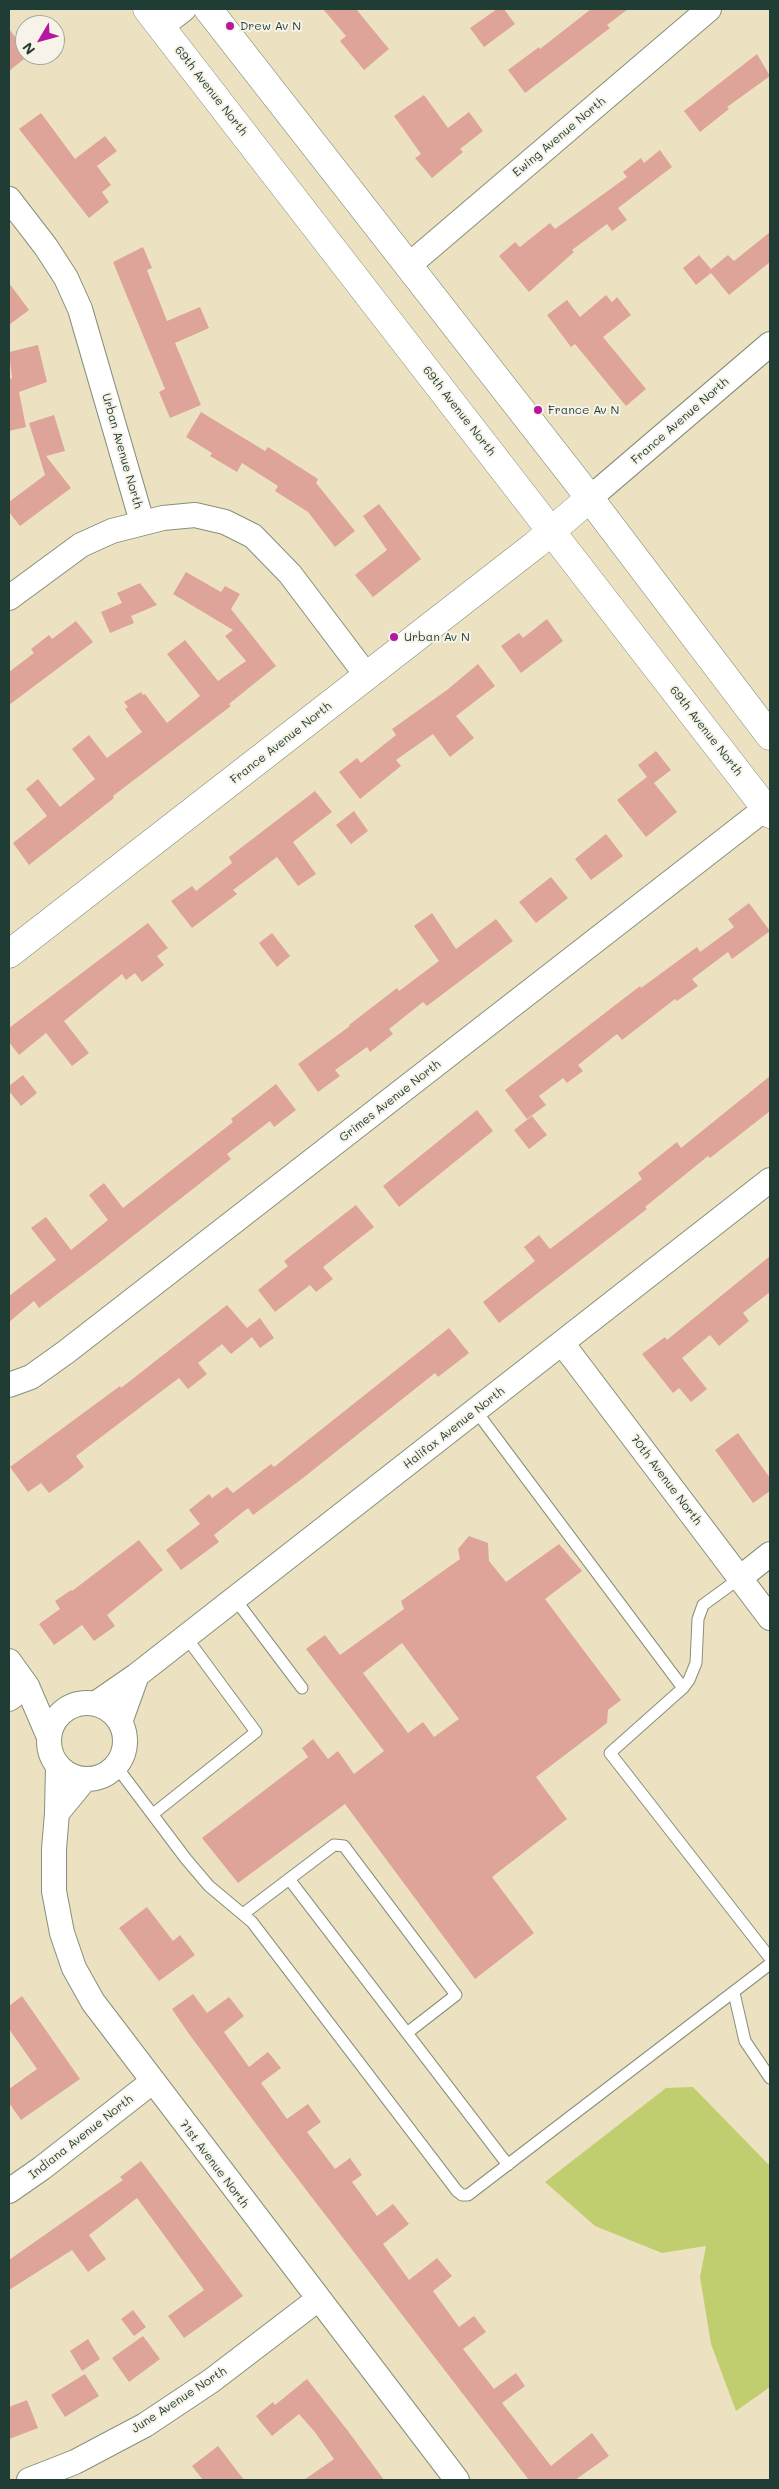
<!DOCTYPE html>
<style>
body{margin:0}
#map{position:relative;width:779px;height:2489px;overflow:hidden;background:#ece2c1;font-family:Mali,sans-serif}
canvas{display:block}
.frame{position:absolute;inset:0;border:10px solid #1f3d34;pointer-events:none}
.north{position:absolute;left:15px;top:15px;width:50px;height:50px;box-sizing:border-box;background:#f7f3e8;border:1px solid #a1aaa0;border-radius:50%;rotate:233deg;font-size:14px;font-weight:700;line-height:20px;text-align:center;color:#1f3d34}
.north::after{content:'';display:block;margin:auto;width:18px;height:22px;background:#b5179e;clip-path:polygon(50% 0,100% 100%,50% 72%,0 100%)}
</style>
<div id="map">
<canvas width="779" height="2489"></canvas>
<div class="frame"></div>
<div class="north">N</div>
</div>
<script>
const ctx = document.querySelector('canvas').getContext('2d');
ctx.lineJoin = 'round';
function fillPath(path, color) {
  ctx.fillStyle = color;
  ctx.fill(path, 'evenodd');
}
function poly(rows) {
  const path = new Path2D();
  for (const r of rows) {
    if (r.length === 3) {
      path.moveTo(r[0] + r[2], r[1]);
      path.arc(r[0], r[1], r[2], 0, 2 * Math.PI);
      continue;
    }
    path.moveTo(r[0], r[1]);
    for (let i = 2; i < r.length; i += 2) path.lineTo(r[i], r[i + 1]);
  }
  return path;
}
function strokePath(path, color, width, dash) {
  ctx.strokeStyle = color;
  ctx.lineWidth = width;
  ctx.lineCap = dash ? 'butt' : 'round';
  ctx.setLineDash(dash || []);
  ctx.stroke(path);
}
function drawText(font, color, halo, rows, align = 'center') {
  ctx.font = font + ' Mali,sans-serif';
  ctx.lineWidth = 4;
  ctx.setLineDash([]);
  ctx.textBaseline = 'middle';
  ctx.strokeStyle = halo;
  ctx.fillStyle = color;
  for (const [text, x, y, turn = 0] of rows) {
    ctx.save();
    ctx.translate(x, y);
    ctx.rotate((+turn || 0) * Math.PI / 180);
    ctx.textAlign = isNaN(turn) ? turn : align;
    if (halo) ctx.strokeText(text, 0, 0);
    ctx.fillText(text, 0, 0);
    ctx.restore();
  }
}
const green = poly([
 [693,2087,770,2166,770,2387,736,2411,711,2344,700,2277,706,2246,662,2253,595,2226,545,2182,666,2088]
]);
const building = poly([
 [323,9,356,9,389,49,364,70,340,41,346,36],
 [497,9,504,9,515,24,484,47,470,28],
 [591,9,628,9,607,25,610,28,525,93,508,70,539,47,540,49],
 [9,29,25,50,25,55,29,55,9,71],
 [757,54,770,76,727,107,729,109,700,132,684,111],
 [424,95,448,128,469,112,483,131,460,149,463,152,432,178,415,158,421,154,394,116],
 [41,113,75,159,105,136,117,151,97,166,111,185,102,192,109,202,89,218,19,129],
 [660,150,672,167,618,208,627,220,612,231,607,224,572,250,574,252,529,292,499,256,515,242,520,247,550,223,555,229,627,177,623,172,641,158,644,163],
 [770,232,770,262,729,295,711,273,696,285,683,268,699,255,711,269,728,255,734,261],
 [143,247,152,268,147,270,167,321,200,307,209,328,175,343,201,405,170,418,159,392,165,389,113,262],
 [9,283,29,310,9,325],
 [606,295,612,302,617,297,631,315,603,337,646,389,626,406,575,344,571,347,547,315,567,300,580,317],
 [38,345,47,382,19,392,26,427,9,431,9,379,12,378,9,352],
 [201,412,265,451,268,447,318,479,316,483,355,531,335,547,308,512,275,491,278,486,242,463,237,472,210,456,212,453,186,437],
 [54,415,65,451,46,456,71,488,20,526,9,512,9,502,45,475,29,423],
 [379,504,421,559,373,597,355,575,387,550,363,516],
 [186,572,221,592,225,586,240,594,231,609,276,666,229,704,231,706,113,796,114,798,29,865,13,843,47,816,26,789,38,779,60,807,95,779,72,749,89,735,107,758,142,732,125,709,128,707,124,702,141,692,143,695,145,694,167,723,200,696,167,654,185,640,218,681,246,661,225,636,233,630,173,594],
 [140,583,157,605,131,616,134,623,110,633,101,612,122,603,117,593],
 [547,619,563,641,521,673,501,646,519,633,523,638],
 [76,621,93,642,9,705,9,672,34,653,31,649,49,635,52,639],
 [478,664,495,686,456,716,474,738,450,757,433,734,396,760,401,766,360,799,339,772,357,758,361,763,396,735,392,729,447,690],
 [656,751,671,770,654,783,677,812,646,837,617,800,647,777,638,765],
 [315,791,332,812,293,842,316,874,298,886,277,857,233,890,237,894,192,928,171,901,192,886,196,891,232,863,229,857],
 [354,811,368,831,351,844,336,825],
 [606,834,623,856,591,880,575,859],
 [551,877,568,898,536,923,519,902],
 [749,903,770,931,732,959,728,952,692,979,698,986,677,1001,675,999,622,1040,617,1034,578,1065,583,1071,567,1083,563,1078,539,1096,546,1105,527,1119,505,1090,640,986,641,988,697,947,700,952,734,927,728,919],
 [432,913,456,949,496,919,513,941,427,1006,423,1002,389,1029,393,1034,370,1052,367,1047,335,1070,340,1076,318,1092,298,1064,350,1026,349,1025,397,988,399,991,439,961,414,926],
 [148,923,168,948,157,956,164,965,142,982,135,973,126,980,122,974,64,1021,89,1053,72,1066,46,1033,19,1055,9,1042,9,1028],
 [272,933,290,956,277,967,259,943],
 [23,1075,37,1093,21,1106,9,1091,9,1086],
 [770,1076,770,1111,710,1158,708,1156,645,1207,647,1209,499,1323,483,1302,535,1261,524,1247,539,1235,550,1249,642,1179,638,1173,677,1142,681,1148],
 [276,1084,296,1110,274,1127,270,1121,227,1154,231,1159,96,1265,39,1308,34,1301,9,1322,9,1296,56,1260,31,1228,46,1217,71,1250,108,1220,89,1195,104,1183,123,1208,233,1122,231,1119],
 [477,1110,493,1131,399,1207,383,1186],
 [532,1116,547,1135,529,1149,514,1130],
 [356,1205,374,1227,323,1267,333,1279,316,1292,310,1285,275,1312,258,1290,288,1266,284,1261],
 [770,1256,770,1292,743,1313,749,1321,719,1346,710,1335,682,1358,707,1389,691,1402,679,1388,673,1393,642,1354,665,1337,667,1340],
 [227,1305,247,1328,260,1318,274,1338,260,1348,252,1337,231,1354,222,1344,198,1363,207,1374,188,1389,179,1378,76,1456,84,1467,66,1481,49,1493,41,1483,28,1492,10,1467,120,1386,121,1388],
 [449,1328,469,1353,438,1377,435,1373,303,1478,253,1515,248,1508,214,1535,219,1542,181,1570,166,1550,200,1524,189,1510,209,1494,212,1498,227,1487,233,1493,271,1464,274,1467],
 [738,1433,770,1478,770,1491,753,1503,715,1450],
 [469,1536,488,1543,489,1561,506,1582,559,1544,582,1571,545,1599,621,1700,608,1710,607,1723,536,1777,567,1819,492,1877,534,1933,475,1979,345,1804,238,1883,202,1838,308,1757,302,1748,313,1739,328,1759,338,1751,354,1774,384,1751,306,1649,325,1635,340,1655,404,1609,401,1601,460,1559,458,1549],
 [402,1643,459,1719,434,1737,423,1722,408,1733,363,1673],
 [139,1540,163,1570,107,1615,115,1626,94,1641,82,1625,54,1645,39,1624,60,1609,55,1601,71,1590,72,1591],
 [147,1907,173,1941,180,1935,195,1955,159,1981,119,1928],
 [193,1994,207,2013,229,1997,244,2016,224,2032,249,2067,268,2052,281,2068,261,2083,287,2119,308,2104,321,2122,307,2132,335,2169,350,2158,362,2175,352,2182,377,2216,393,2204,409,2224,383,2244,409,2280,437,2258,452,2276,433,2291,459,2327,474,2316,486,2332,463,2349,494,2389,516,2373,525,2386,502,2403,551,2466,592,2433,609,2456,575,2480,529,2480,277,2152,189,2034,172,2009],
 [22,1996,80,2079,21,2120,9,2103,9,2089,37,2069,9,2029,9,2006],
 [141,2161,243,2296,184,2338,168,2316,204,2290,137,2198,89,2235,106,2259,88,2272,72,2250,9,2290,9,2260,123,2180,120,2177],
 [133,2310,146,2327,134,2336,121,2319],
 [143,2336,160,2359,129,2382,112,2358],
 [88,2339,100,2359,82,2371,70,2351],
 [85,2374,99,2396,65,2417,51,2395],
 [307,2379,348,2431,384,2480,304,2480,334,2459,314,2431,299,2414,272,2436,256,2416,273,2402,275,2405],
 [27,2400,38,2428,9,2439,9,2407],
 [218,2446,244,2480,203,2480,192,2466]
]);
const service = poly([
 [476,1411,683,1688,610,1753,770,1958],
 [235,1599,302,1688],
 [683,1688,689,1680,696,1663,698,1619,703,1605,740,1578],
 [116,1766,186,1859,209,1886,252,1922,457,2191,462,2195,468,2195,770,1964],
 [153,1814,256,1732,186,1637],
 [289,1879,508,2165],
 [243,1914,334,1845,344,1846,456,1995,407,2033],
 [734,1993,745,2041,770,2078]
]);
const minor = poly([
 [161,27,184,9],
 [9,199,46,247,66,278,80,309,142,522],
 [408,266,709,9],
 [590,498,770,344],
 [9,598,81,545,112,531,163,518,195,515,225,522,253,536,290,574,367,676],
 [562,1343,770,1618],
 [9,1385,31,1377,66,1352,766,808],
 [740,1578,770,1554],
 [9,1661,27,1686,49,1737],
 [137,1675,770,1180],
 [9,1699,27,1686],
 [87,1741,38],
 [95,1704,137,1675,120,1722],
 [58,1766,57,1813,85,1779],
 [57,1813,54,1849,54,1891,62,1933,74,1968,93,2002,457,2480],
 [9,2191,42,2168,152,2082],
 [29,2480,75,2462,145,2425,211,2381,317,2300]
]);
const tertiary = poly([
 [147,9,770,814],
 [208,9,575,479,770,736],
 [9,954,535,545,590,498]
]);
const markers = [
 [230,26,5,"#b5179e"],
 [538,410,5,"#b5179e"],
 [394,637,5,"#b5179e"]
];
const poiNames = [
 ["Drew Av N",240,26],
 ["France Av N",548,410],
 ["Urban Av N",404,637]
];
const streetNames = [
 ["69th Avenue North",211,91,52],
 ["Ewing Avenue North",559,137,-40],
 ["69th Avenue North",459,411,52],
 ["France Avenue North",680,421,-41],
 ["Urban Avenue North",122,451,74],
 ["69th Avenue North",706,731,52],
 ["France Avenue North",281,743,-38],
 ["Grimes Avenue North",390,1101,-38],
 ["Halifax Avenue North",454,1428,-38],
 ["70th Avenue North",666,1480,53],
 ["Indiana Avenue North",81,2137,-38],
 ["71st Avenue North",214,2164,53],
 ["June Avenue North",179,2400,-33]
];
fillPath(green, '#c1ce70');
fillPath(building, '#dea49a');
strokePath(service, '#86907a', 13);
strokePath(minor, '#86907a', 26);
strokePath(tertiary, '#86907a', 29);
strokePath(service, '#fff', 11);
strokePath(minor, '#fff', 24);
strokePath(tertiary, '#fff', 28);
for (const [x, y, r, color] of markers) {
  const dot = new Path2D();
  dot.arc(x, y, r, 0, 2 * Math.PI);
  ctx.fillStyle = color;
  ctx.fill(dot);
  strokePath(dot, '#f7f3e8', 2);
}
drawText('12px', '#1f3d34', '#f7f3e8', poiNames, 'left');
drawText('12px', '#1f3d34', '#f7f3e8', streetNames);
</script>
